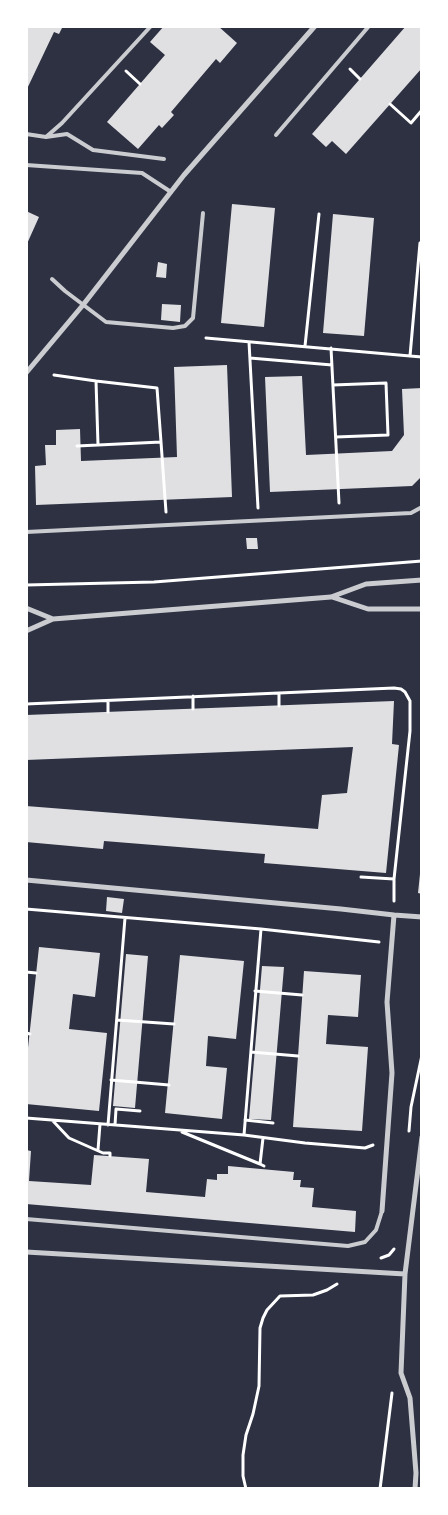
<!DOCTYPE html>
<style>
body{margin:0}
#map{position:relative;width:448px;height:1515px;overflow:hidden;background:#2d3142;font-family:Manrope,sans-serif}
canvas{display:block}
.frame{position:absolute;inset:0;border:28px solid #fff;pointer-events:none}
</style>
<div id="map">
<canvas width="448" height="1515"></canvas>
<div class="frame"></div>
</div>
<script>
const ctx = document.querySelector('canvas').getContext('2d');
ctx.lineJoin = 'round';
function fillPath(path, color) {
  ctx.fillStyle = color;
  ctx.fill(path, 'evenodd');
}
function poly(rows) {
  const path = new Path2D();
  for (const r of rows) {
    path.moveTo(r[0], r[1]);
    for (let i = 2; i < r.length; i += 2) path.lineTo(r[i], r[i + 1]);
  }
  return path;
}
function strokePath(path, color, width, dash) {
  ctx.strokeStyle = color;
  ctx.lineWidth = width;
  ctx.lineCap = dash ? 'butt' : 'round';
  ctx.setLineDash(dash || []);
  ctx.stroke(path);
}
const building = poly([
 [26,26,63,26,59,34,54,32,26,91],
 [164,26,218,26,237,43,220,63,216,59,171,112,174,115,162,128,159,125,138,149,107,122,165,55,150,42],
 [406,26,422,26,422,68,346,154,332,141,326,147,312,134],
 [232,204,275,208,264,327,221,323],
 [26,211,39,217,26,246],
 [333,214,374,218,364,336,323,333],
 [158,262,167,264,166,278,156,277],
 [162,304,181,305,180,322,161,320],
 [227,365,232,497,36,505,35,466,46,465,45,445,56,445,56,430,80,429,81,461,177,457,174,367],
 [302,376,306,455,392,451,404,435,402,389,422,388,422,476,412,486,270,492,265,377],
 [246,538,257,538,258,549,247,549],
 [394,701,392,744,399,745,386,873,264,863,265,854,104,841,103,849,26,842,26,806,318,829,322,795,347,793,353,747,26,760,26,715],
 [420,874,422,875,422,894,418,893],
 [107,897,124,899,122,913,106,911],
 [39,947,100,953,95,997,73,994,69,1029,107,1033,99,1111,26,1104,26,1066],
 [126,954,148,956,135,1108,113,1106],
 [180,955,244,961,236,1039,208,1036,206,1066,227,1068,222,1119,165,1113],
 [262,966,284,967,271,1120,249,1119],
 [304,971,361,975,358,1017,328,1015,326,1044,368,1047,362,1131,293,1127],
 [26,1150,31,1151,29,1181,91,1185,94,1155,149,1159,146,1192,205,1197,207,1179,217,1180,217,1174,228,1174,228,1166,294,1172,293,1180,301,1180,300,1187,314,1188,312,1207,356,1211,355,1232,26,1204]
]);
const path = poly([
 [350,69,360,79],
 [126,71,140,84],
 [390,104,411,123,422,110],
 [206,338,410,356,420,243],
 [249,342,258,508],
 [305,346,319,214],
 [331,348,339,503],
 [410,356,422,357],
 [250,358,332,365],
 [54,375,96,381,98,445],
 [96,381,157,388,161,442],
 [333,385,386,383,388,435,336,437],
 [77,446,161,442,166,512],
 [26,585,154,582,422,561],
 [279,693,279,706],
 [193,696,193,709],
 [108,701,108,712],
 [26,704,394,688,401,689,405,692,410,701,410,731,394,879,361,877],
 [394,901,394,879],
 [26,909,261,929,379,942],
 [26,972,36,973],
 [255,991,302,995],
 [117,1020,174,1024],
 [26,1033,30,1034],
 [251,1052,298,1056],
 [111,1080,169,1085],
 [26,1118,244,1135,305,1143,365,1148,373,1145],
 [245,1120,273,1123],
 [53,1121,69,1138,103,1153,110,1153,110,1156],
 [108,1125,125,918],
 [115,1125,116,1109,140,1111],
 [409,1131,411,1107,422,1055],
 [182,1132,260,1164],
 [244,1135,261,929],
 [263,1138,260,1164,264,1166],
 [98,1150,100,1124],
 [381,1258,389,1255,394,1249],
 [246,1489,243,1476,243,1455,246,1435,253,1414,259,1386,260,1328,263,1318,267,1310,280,1296,313,1295,327,1290,337,1284],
 [380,1489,392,1393]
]);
const service = poly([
 [26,134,46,137,62,123,151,26],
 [276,135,369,26],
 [46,137,67,134,93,150,164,159],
 [26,165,142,173,171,192],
 [52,279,65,291,106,322,173,328,185,326,193,318,203,213],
 [26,532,411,513,422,507],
 [26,1219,348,1246,365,1242,376,1230,382,1211]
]);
const minor = poly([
 [26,373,83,305,184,175,315,26],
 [332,597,368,609,422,609],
 [26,608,53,619],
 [26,631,53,619,331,597,366,584,422,580],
 [26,880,341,909,394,915,387,1002,392,1073,382,1211],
 [394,915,422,917],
 [26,1252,405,1274],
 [415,1489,416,1473,410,1398,401,1373,405,1274,422,1137]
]);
fillPath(building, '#e0e0e3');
strokePath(path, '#fff', 3);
strokePath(service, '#caccd0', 4);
strokePath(minor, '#caccd0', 5);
</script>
